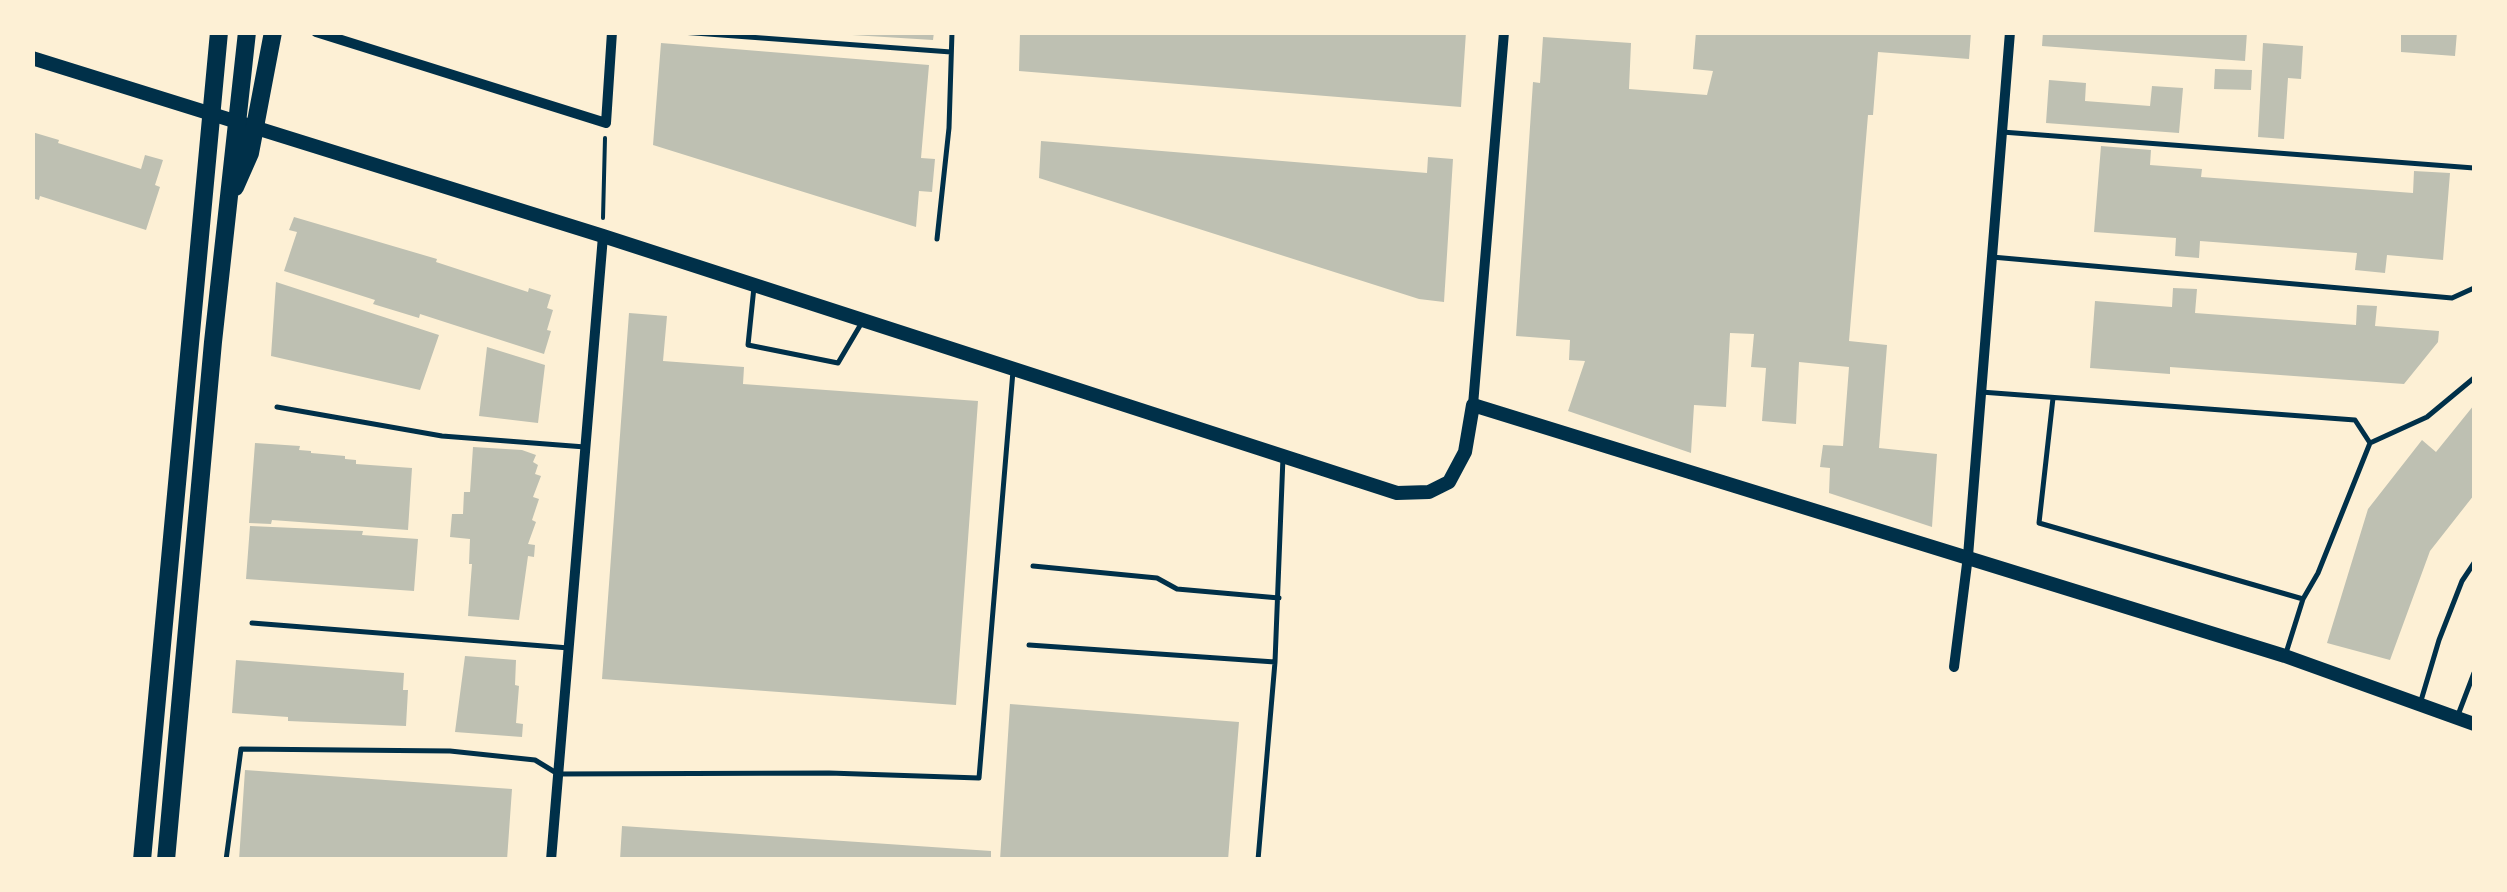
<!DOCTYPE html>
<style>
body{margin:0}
#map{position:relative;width:2507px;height:892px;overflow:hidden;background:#fdf0d5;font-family:"Fira Sans Condensed",sans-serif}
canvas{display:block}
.frame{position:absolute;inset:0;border:35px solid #fdf0d5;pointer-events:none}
</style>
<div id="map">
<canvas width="2507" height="892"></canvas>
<div class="frame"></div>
</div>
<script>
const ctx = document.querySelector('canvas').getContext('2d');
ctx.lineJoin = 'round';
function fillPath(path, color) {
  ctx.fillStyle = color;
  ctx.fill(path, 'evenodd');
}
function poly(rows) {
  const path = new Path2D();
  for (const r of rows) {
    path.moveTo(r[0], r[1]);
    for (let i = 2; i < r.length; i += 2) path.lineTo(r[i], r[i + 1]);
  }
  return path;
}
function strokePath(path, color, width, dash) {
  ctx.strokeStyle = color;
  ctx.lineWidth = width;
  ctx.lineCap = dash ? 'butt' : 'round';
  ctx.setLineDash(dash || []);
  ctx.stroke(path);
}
const building = poly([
 [852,32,934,32,933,40,852,35],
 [1020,32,1466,32,1461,107,1019,71],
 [1696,32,1971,32,1969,59,1878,52,1873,115,1868,115,1849,341,1887,345,1879,448,1937,454,1932,527,1829,493,1830,468,1820,467,1823,445,1843,446,1849,367,1799,362,1796,424,1762,421,1766,368,1751,367,1754,334,1730,333,1726,407,1694,405,1691,453,1568,411,1585,361,1569,360,1570,340,1516,336,1533,82,1540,83,1543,37,1631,43,1629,89,1707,95,1713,71,1693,69],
 [2043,32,2247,32,2245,61,2042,46],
 [2401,32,2457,32,2455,56,2401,52],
 [661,43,929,65,921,158,935,159,932,192,919,191,916,227,653,145],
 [2263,43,2303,46,2301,79,2288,78,2284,139,2258,137],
 [2215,69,2252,70,2251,90,2214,89],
 [2049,80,2086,83,2085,101,2150,106,2152,86,2183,88,2179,133,2046,123],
 [32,132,59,140,58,143,141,169,145,155,163,160,155,185,160,187,146,230,40,196,39,200,32,198],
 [1041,141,1427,173,1428,157,1453,159,1444,302,1419,299,1039,178],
 [2101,146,2151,150,2150,165,2202,169,2201,177,2413,193,2414,171,2450,173,2443,260,2387,255,2385,273,2355,270,2357,253,2200,241,2199,258,2175,256,2176,238,2094,232],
 [294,217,437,259,436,262,528,292,529,288,551,295,547,308,553,310,547,330,551,331,544,354,420,314,419,318,373,304,375,300,284,271,297,232,289,230],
 [276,282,439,335,420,390,271,356],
 [2173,288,2197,289,2195,313,2356,325,2357,305,2377,306,2375,326,2439,331,2438,342,2404,384,2170,367,2170,374,2090,368,2095,301,2172,307],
 [629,313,667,316,663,361,744,367,743,384,978,401,956,705,602,679],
 [487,347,545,365,538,423,479,416],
 [2474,405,2474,495,2430,551,2390,660,2327,643,2368,509,2422,440,2436,452],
 [255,443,300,446,299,450,311,451,311,453,345,456,345,459,356,460,356,464,412,468,408,530,272,520,271,524,249,523],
 [473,447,522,450,536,455,533,462,538,465,535,474,541,476,533,497,539,499,532,520,536,522,528,544,535,545,534,557,528,556,519,620,468,616,472,564,469,564,470,539,450,537,452,514,463,514,464,492,470,492],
 [250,526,363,531,362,535,418,539,414,591,246,579],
 [465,656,516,660,515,685,519,686,516,723,523,724,522,737,455,732],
 [236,660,404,673,403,690,408,690,406,726,288,721,288,717,232,713],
 [1010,704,1239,722,1228,860,1000,860],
 [245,770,512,789,507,860,239,860],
 [622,826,991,851,991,860,620,860]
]);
const path = poly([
 [603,218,605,138]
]);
const service = poly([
 [681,32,951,52],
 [2002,132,2474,168],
 [937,239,949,128,952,32],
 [1992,257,2452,298,2474,288],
 [754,287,748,345,838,363,861,324],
 [1981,392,2355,420,2370,443],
 [2053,398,2039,523,2303,599],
 [277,407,442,436,585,447],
 [1033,566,1157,578,1177,589,1279,598],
 [252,623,569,648],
 [1029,645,1275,662],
 [2286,653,2303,599,2318,573,2370,443,2427,417,2474,378],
 [2420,704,2439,640,2462,581,2474,563],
 [2458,715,2474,673],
 [226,860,241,749,450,751,535,760,558,774,829,773,979,778,1013,371],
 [1258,860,1275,662,1283,457]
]);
const minor = poly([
 [316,32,606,123,612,32],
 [1473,405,1504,32],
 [1954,667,1968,556,2010,32],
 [551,860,603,236]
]);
const tertiary = poly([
 [32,58,603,236,1397,493,1429,492,1449,482,1465,452,1473,405,2285,656,2474,724]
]);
const trunk = poly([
 [235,187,250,153,273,32],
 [142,860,219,32],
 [166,860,213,342,247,32]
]);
fillPath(building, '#bec0b2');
strokePath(path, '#003049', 4);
strokePath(service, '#003049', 5);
strokePath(minor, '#003049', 10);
strokePath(tertiary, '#003049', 14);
strokePath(trunk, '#003049', 18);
</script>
